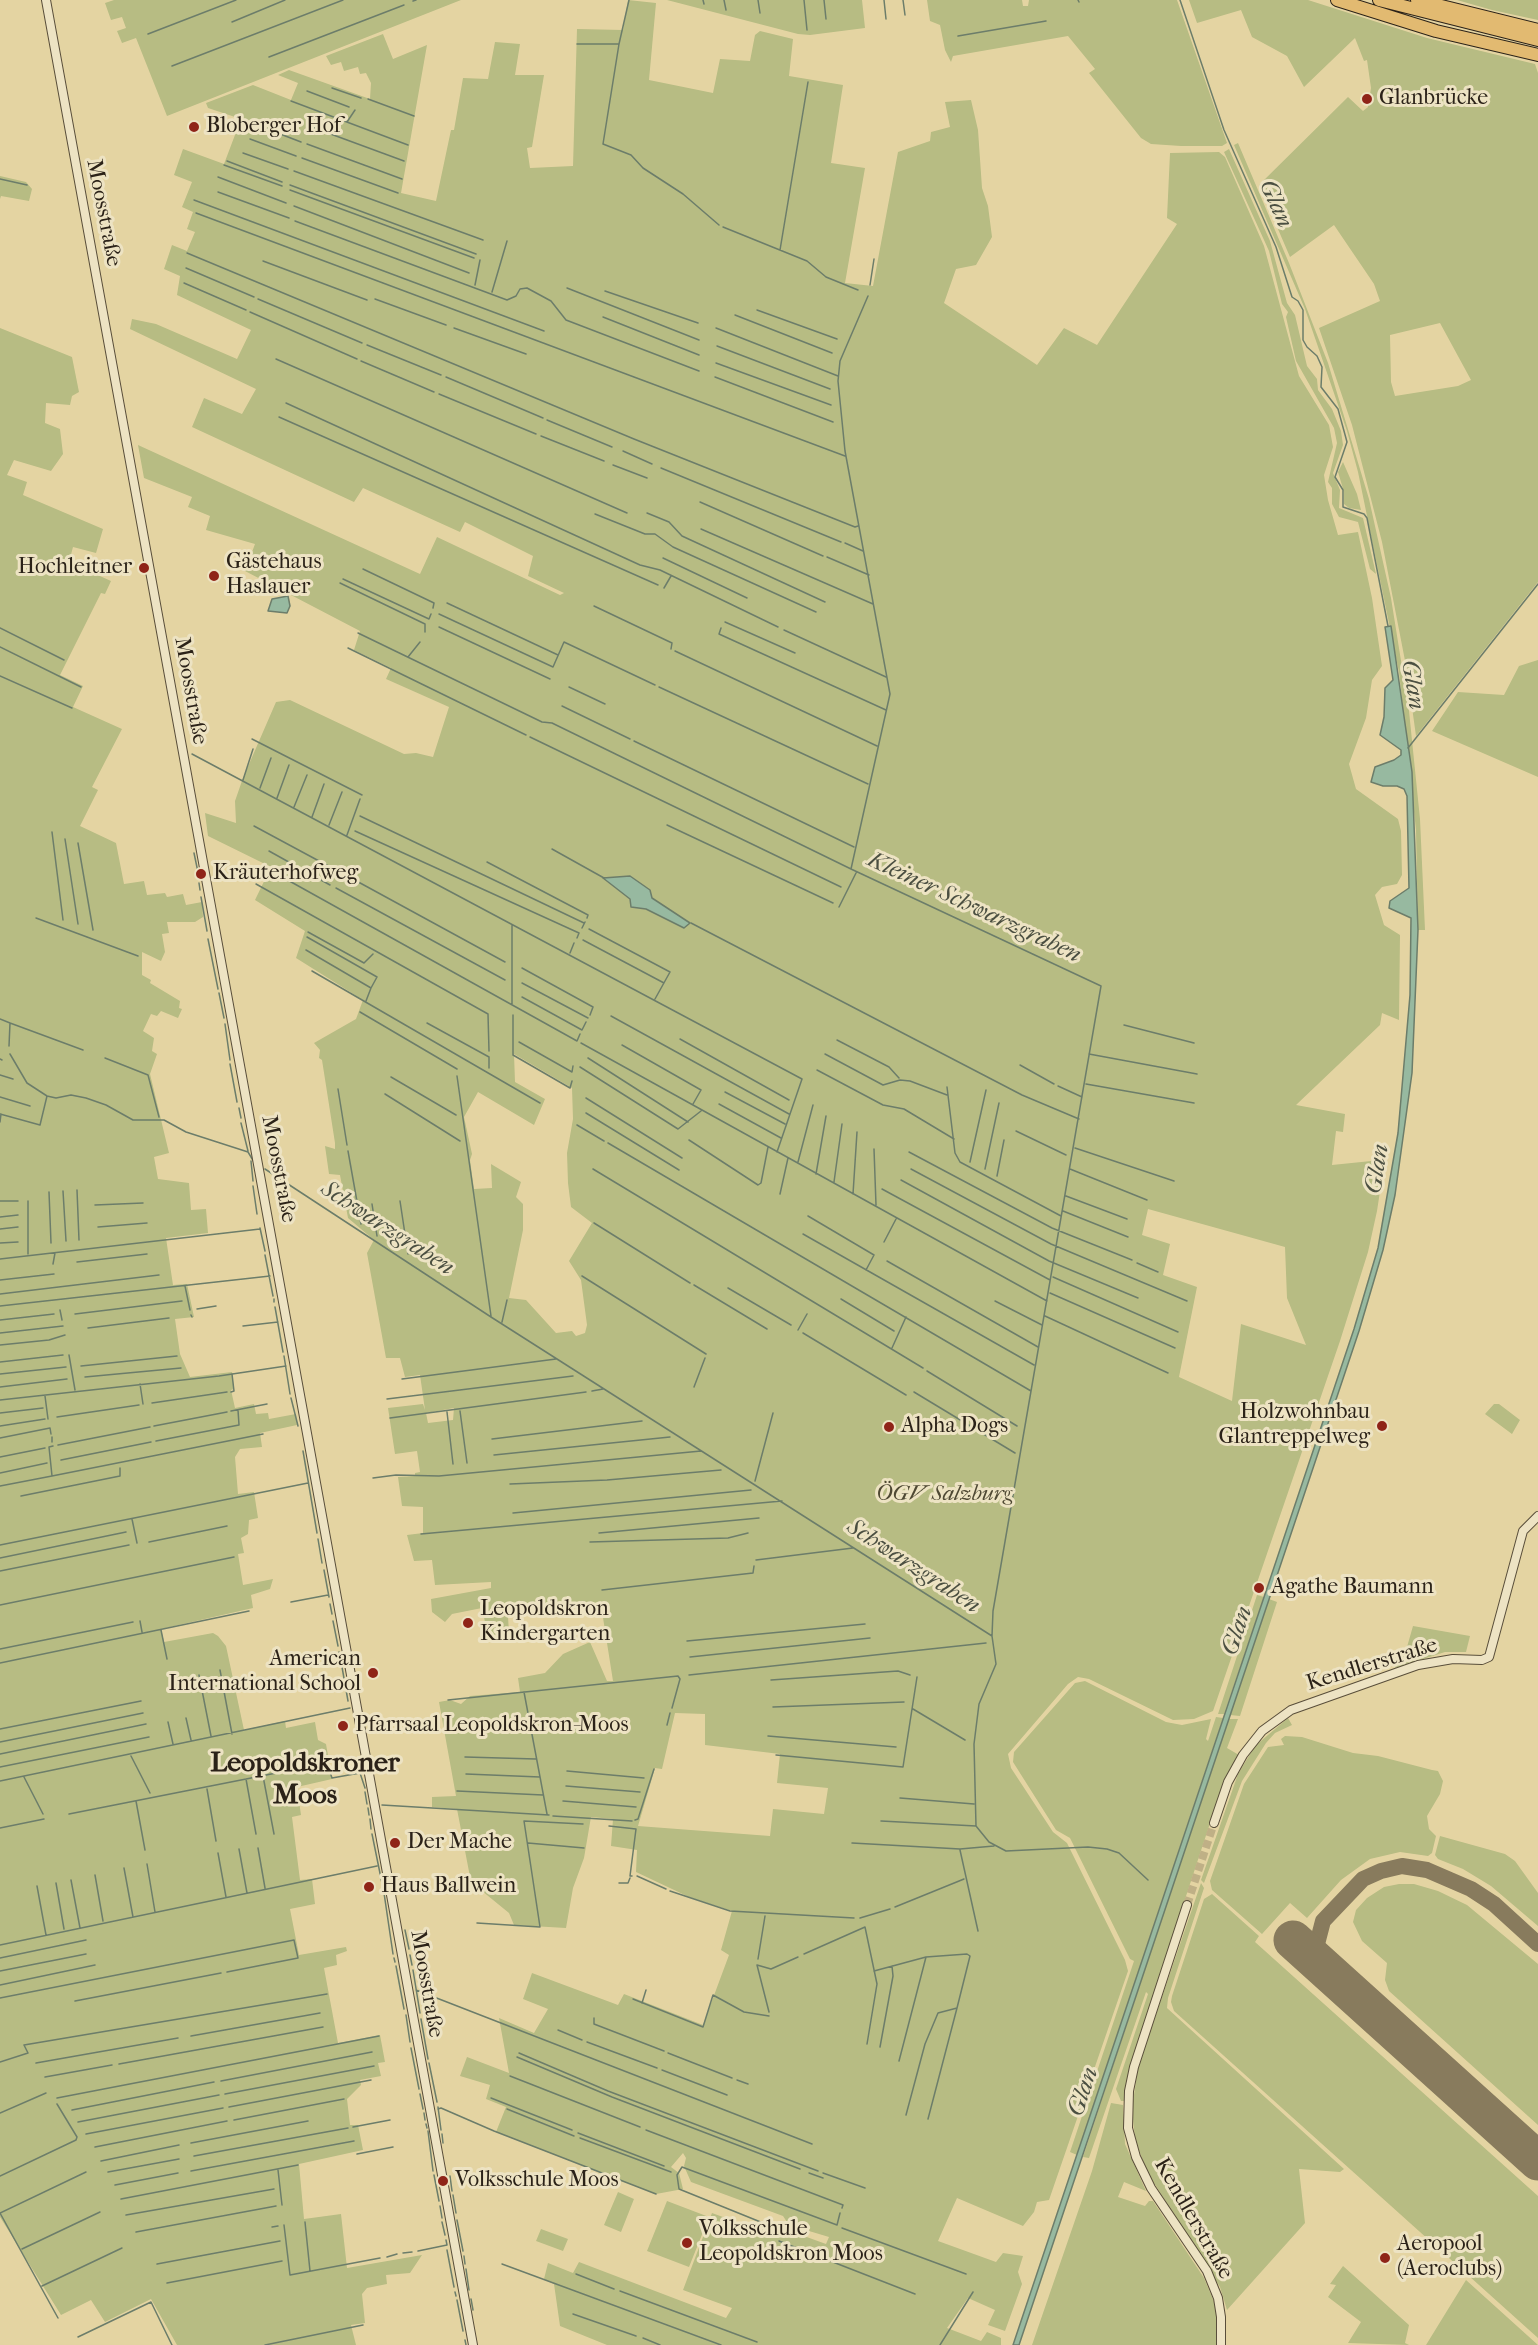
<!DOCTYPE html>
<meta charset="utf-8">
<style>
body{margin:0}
canvas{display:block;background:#e4d4a2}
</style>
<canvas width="1538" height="2345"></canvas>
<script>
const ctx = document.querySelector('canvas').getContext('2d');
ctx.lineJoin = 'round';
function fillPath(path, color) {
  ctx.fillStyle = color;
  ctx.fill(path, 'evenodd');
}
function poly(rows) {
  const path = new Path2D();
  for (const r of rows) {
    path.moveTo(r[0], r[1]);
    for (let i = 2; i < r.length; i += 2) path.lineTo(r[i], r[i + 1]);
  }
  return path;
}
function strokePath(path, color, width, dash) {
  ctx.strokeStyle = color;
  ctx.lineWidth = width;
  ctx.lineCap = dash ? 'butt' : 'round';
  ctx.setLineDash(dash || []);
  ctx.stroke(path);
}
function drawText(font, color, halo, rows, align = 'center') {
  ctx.font = font + ' "IM FELL French Canon",serif';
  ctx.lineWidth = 6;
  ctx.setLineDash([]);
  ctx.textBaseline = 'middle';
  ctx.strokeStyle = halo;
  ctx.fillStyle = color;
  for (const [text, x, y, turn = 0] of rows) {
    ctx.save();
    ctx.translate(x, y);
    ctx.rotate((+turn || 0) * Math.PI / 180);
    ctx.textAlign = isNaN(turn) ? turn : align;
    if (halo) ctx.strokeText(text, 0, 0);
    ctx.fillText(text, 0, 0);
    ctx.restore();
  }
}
const green = poly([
 [114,0,461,0,167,116,136,38,122,43,117,31,126,28,122,17,111,20,105,3],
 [628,0,656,3,649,80,713,93,720,59,750,61,755,35,760,31,793,39,789,76,843,85,831,163,865,168,845,283,873,286,898,152,930,141,931,132,950,127,945,102,971,100,978,130,982,188,988,206,992,237,976,265,956,269,944,303,1037,365,1064,328,1097,345,1177,224,1167,218,1170,153,1219,152,1225,157,1264,246,1299,376,1329,425,1333,447,1324,475,1328,500,1338,535,1358,532,1372,598,1382,666,1372,680,1366,718,1349,764,1356,789,1398,819,1401,831,1402,875,1397,884,1382,887,1375,895,1384,925,1400,935,1399,1020,1382,1013,1380,1025,1296,1105,1345,1114,1343,1132,1336,1131,1332,1165,1381,1160,1384,1165,1377,1211,1368,1252,1340,1341,1213,1711,1194,1719,1173,1720,1089,1679,1078,1677,1068,1684,1008,1754,1011,1768,1053,1832,1067,1843,1125,1960,1128,1971,1049,2200,1037,2202,1034,2212,1023,2226,957,2198,938,2241,996,2262,1003,2253,1023,2256,1018,2272,1022,2284,1005,2331,988,2325,995,2310,968,2298,947,2328,981,2341,987,2332,1001,2338,1001,2345,607,2345,560,2326,554,2284,544,2279,548,2263,573,2273,579,2262,726,2318,732,2308,683,2290,712,2213,761,2231,768,2223,826,2244,829,2237,789,2225,783,2216,691,2182,684,2166,686,2158,683,2153,671,2167,679,2173,683,2189,656,2194,496,2132,506,2107,486,2099,490,2085,460,2076,467,2057,509,2073,499,2018,534,2033,548,2009,523,1999,532,1973,618,2005,624,1994,703,2025,729,1955,721,1950,732,1911,689,1897,636,1872,637,1850,611,1846,613,1819,591,1817,584,1858,573,1888,566,1928,514,1925,509,1913,471,1882,457,1809,432,1807,432,1797,456,1796,439,1702,450,1700,461,1704,470,1696,520,1692,518,1678,545,1673,563,1654,590,1642,607,1681,613,1681,601,1605,508,1616,509,1634,488,1636,482,1608,452,1614,445,1622,432,1612,431,1599,491,1588,491,1582,435,1585,432,1560,414,1561,407,1535,423,1533,423,1507,402,1506,398,1477,415,1476,415,1473,420,1472,417,1451,395,1454,388,1408,423,1404,425,1410,420,1375,405,1377,400,1358,386,1358,367,1253,374,1240,348,1218,340,1175,329,1174,325,1146,335,1149,335,1143,322,1060,319,1058,320,1050,314,1043,356,1019,363,1000,296,958,305,931,255,900,271,867,208,836,205,813,236,823,235,801,243,778,276,702,290,700,404,754,416,753,433,757,449,707,386,679,391,668,354,650,360,631,245,571,255,544,206,530,210,516,188,507,192,497,144,478,138,445,420,574,437,537,560,595,564,593,528,576,533,556,465,522,460,532,363,488,354,502,192,427,204,398,242,414,256,389,130,329,132,319,156,324,237,359,251,330,177,295,180,276,164,269,172,245,187,251,195,232,187,229,193,212,182,207,192,182,174,175,183,149,224,164,241,119,208,108,206,103,253,85,291,100,298,83,278,75,289,70,370,99,371,83,366,73,360,74,358,67,344,71,341,62,331,65,326,56,383,34,393,59,427,45,401,193,436,201,451,130,454,130,463,78,488,79,495,42,520,44,515,75,544,75,532,147,527,148,530,168,573,166,577,29,623,30],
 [514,1054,572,1088,573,1119,567,1153,568,1183,571,1207,592,1223,569,1261,581,1280,587,1325,585,1333,576,1336,572,1331,556,1333,526,1300,509,1298,523,1230,523,1204,516,1197,521,1182,491,1164,492,1188,474,1189,470,1160,472,1154,464,1117,478,1092,534,1125,545,1099,515,1082],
 [1148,1209,1285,1247,1287,1298,1306,1345,1241,1324,1232,1401,1179,1377,1197,1287,1163,1275,1170,1244,1142,1235],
 [454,1408,453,1420,428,1423,426,1413],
 [675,1713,705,1714,705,1745,780,1754,777,1783,828,1788,824,1814,773,1809,770,1836,638,1826,655,1768,662,1769],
 [667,0,862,0,865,28,810,35,798,34],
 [927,0,1022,0,1023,6,1028,6,1029,0,1177,0,1227,143,1222,146,1181,146,1151,144,1141,138,1089,73,1095,69,1068,36,953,56,951,62,945,50,940,25,930,21],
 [1189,0,1308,0,1427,38,1535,64,1538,73,1538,582,1416,736,1407,671,1382,542,1352,425,1319,328,1380,301,1374,284,1334,225,1290,257,1259,185,1348,97,1363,111,1368,107,1371,88,1367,60,1364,61,1355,38,1304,87,1287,56,1252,37,1241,10,1197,23],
 [1440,323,1471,380,1458,386,1395,396,1391,382,1390,335],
 [1457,0,1538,0,1538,20,1492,10],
 [1238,143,1289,263,1328,363,1369,499,1391,598,1409,711,1420,819,1425,930,1418,930,1416,830,1399,672,1358,472,1347,431,1305,309,1234,145],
 [1229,149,1270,241,1287,303,1295,315,1307,366,1317,379,1318,390,1332,409,1341,431,1343,445,1333,473,1340,490,1339,508,1363,518,1376,574,1370,569,1358,522,1339,517,1332,504,1332,488,1328,482,1337,443,1334,428,1296,361,1286,317,1288,312,1282,304,1269,251,1224,152],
 [0,176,26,182,32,189,29,201,1,196,0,199],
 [0,328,72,357,79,392,72,396,70,405,46,403,45,423,60,429,63,454,51,471,14,460,7,475,27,482,23,495,103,529,96,553,73,547,69,562,111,581,105,594,101,593,60,675,83,686,73,707,122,729,92,787,98,790,80,826,116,843,124,884,144,881,147,895,165,893,167,897,183,894,186,905,202,902,203,917,195,922,167,922,169,933,162,934,165,952,161,961,142,952,142,975,151,980,150,983,180,1001,179,1008,182,1009,178,1018,161,1011,157,1016,151,1014,143,1031,154,1038,152,1051,157,1054,150,1074,169,1153,154,1157,158,1179,189,1183,191,1210,206,1209,208,1233,166,1238,173,1285,187,1284,194,1317,175,1319,180,1354,190,1377,232,1372,234,1389,231,1390,235,1408,254,1404,256,1414,268,1413,269,1419,296,1414,297,1425,260,1433,262,1447,240,1449,235,1457,238,1494,254,1492,258,1518,249,1520,248,1534,241,1538,244,1553,238,1554,243,1585,273,1579,270,1589,251,1595,253,1608,161,1629,164,1642,213,1633,218,1636,226,1646,244,1730,285,1721,286,1728,315,1722,318,1740,326,1744,332,1779,297,1787,301,1815,292,1817,300,1880,312,1879,315,1904,290,1909,299,1955,346,1947,347,1951,336,1955,337,1965,324,1968,338,2043,380,2035,385,2062,378,2063,381,2076,360,2080,361,2085,347,2099,350,2125,358,2125,363,2150,299,2164,304,2219,341,2214,347,2268,422,2255,410,2273,386,2275,387,2284,367,2288,362,2294,365,2323,351,2325,356,2345,177,2345,151,2299,105,2322,91,2300,61,2315,0,2217],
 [1343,462,1357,494,1361,510,1349,508,1344,504,1344,492,1338,472],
 [1538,660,1538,777,1432,731,1458,692,1504,695,1519,666],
 [1494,1404,1499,1404,1520,1420,1512,1434,1485,1414],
 [1257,1595,1264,1597,1224,1714,1218,1714],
 [1269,1599,1277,1602,1240,1716,1230,1715],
 [1413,1626,1470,1636,1466,1652,1445,1652,1395,1668,1397,1658,1407,1647],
 [1085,1681,1166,1722,1182,1725,1211,1719,1206,1739,1208,1741,1216,1717,1223,1718,1077,2155,1070,2152,1134,1961,1130,1959,1070,1838,1056,1830,1013,1762,1014,1752,1075,1683],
 [1288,1718,1292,1725,1275,1733,1266,1743,1242,1781,1204,1883,1201,1880,1238,1774,1255,1746],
 [1228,1719,1238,1719,1227,1748,1239,1755,1218,1799,1132,2060,1124,2101,1121,2101,1116,2089,1148,1994,1146,1992,1089,2158,1083,2157],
 [1285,1736,1302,1737,1353,1753,1378,1756,1432,1770,1438,1771,1443,1781,1440,1794,1427,1816,1429,1829,1436,1836,1432,1853,1428,1856,1400,1852,1370,1859,1341,1880,1307,1918,1290,1903,1262,1934,1212,1890,1210,1881,1244,1784,1268,1747,1284,1745,1281,1739],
 [1440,1836,1505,1854,1515,1861,1538,1893,1538,1926,1491,1886,1463,1869,1438,1859,1435,1855],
 [1201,1883,1204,1888,1168,1998,1167,2008,1344,2169,1340,2172,1299,2169,1305,2223,1227,2310,1220,2287,1147,2172,1135,2139,1132,2109,1138,2067],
 [1399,1884,1414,1884,1438,1891,1467,1905,1538,1964,1538,2125,1389,1991,1385,1980,1387,1963,1362,1941,1353,1922,1356,1910,1367,1898,1384,1887],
 [1212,1894,1259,1936,1255,1942,1538,2196,1538,2338,1174,2011,1171,2002,1172,1996,1204,1899],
 [1111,2103,1123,2105,1125,2144,1146,2191,1124,2182,1118,2197,1145,2206,1149,2201,1153,2201,1204,2278,1215,2304,1218,2334,1216,2345,1032,2345,1092,2171],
 [618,2192,634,2199,621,2232,604,2225],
 [667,2201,709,2217,689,2267,647,2251],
 [541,2229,568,2239,563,2251,536,2241],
 [1343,2266,1409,2325,1405,2343,1409,2345,1348,2343,1361,2322,1328,2297,1336,2285,1330,2284],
 [1466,2280,1538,2345,1426,2345]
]);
const water = poly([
 [288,596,290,606,287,613,268,611,272,599,288,596],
 [1391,626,1412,772,1418,930,1412,1073,1395,1195,1383,1250,1359,1331,1019,2345,1013,2345,1354,1329,1378,1248,1398,1133,1410,995,1411,918,1389,908,1390,901,1409,888,1407,796,1404,789,1397,786,1383,786,1371,782,1375,767,1394,760,1401,755,1401,750,1380,735,1384,717,1385,688,1393,680,1385,627,1391,626],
 [630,876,650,890,652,898,690,923,684,928,646,909,631,907,630,899,603,878,630,876]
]);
const stream = poly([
 [629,0,619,44,603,144,631,155,643,168,683,194,719,225],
 [703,0,704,4],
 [724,0,726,10],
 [758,0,760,13],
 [804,0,807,30],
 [824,0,826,19],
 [884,0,886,19],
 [903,0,905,15],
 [1078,0,1079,2],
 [1180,0,1224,130,1276,247,1292,297,1298,301,1303,310,1303,340,1307,347,1317,356,1322,367,1321,387,1338,409,1347,442,1335,477,1343,490,1343,507,1364,514,1367,518,1388,626],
 [413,1,416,0],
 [232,22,285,0],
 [148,34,236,0],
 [958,36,1046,21],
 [577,44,618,44],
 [269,57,404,5],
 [172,66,343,0],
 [332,88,361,98],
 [307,91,349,107],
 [368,99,414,116],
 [291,101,408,145],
 [244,120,301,142],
 [347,122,355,110],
 [309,126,404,161],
 [250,139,296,156],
 [307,144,402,179],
 [243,153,288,169],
 [302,158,398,193],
 [227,161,282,182],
 [224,165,282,186],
 [294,171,483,240],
 [218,177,286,203],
 [0,179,27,185],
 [290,185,476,254],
 [290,190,474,258],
 [218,192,289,218],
 [194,200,544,331],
 [294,206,469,273],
 [196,213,845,456],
 [295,221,507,300,516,296,520,289,527,288,551,301,566,320,699,371],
 [723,227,807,261,826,277,858,290],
 [780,250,808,82],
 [187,253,634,439,855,527,858,526],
 [263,261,367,300],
 [186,268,254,297],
 [184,283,246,310],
 [475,285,480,260],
 [870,285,874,259],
 [567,288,699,340],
 [605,291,698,323],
 [492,292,507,241],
 [868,296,840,361,838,381,845,451,890,694,851,869,1101,986,993,1611,992,1636],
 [258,299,362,343],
 [375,299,446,325],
 [757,310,837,339],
 [250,312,357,359],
 [735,315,832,353],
 [603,317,699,355],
 [454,328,526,354],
 [716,328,838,376],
 [367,345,441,375],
 [717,346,830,389],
 [276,359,627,513],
 [361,361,434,392],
 [716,363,831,405],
 [446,377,543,418],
 [715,377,833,422],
 [439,394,536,434],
 [286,403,640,565,660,570,778,627],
 [279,417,658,585],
 [547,420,612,447],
 [541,436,604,461],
 [623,451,652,464],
 [613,465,647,478],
 [661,468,841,542],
 [700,502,823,556],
 [647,513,669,522,682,536,825,602],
 [595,514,645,534,655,534,673,547,816,612],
 [701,529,873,604],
 [845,543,863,551],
 [827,557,869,575],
 [663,558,747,598],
 [363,569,434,603,433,608],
 [343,579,429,619,431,614],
 [340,583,425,624,425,632],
 [664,588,671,576],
 [447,603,558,655],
 [594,606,672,643,671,649],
 [439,614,553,667,564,642,655,685],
 [725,622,795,653],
 [439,627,550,679],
 [0,628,64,660],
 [721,628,719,634,886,710],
 [784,630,886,677],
 [358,633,542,722,552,723,851,869],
 [0,647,81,687],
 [348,648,526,735],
 [675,651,877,746],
 [408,657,420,642],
 [0,676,72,708],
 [569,687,605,704],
 [659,687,868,784],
 [562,706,630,739],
 [530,737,841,887],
 [252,739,362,795],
 [634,741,854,847],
 [1408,748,1538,584],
 [192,754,802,1079,777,1152],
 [243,780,253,749],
 [260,788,271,758],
 [277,798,289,765],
 [294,807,307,775],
 [360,816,584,923],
 [312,817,324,784],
 [329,825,342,792],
 [667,825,833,903],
 [254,826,345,875],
 [355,831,579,933,577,938],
 [52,832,63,920],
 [347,835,360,799],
 [65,839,78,924],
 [78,843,93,930],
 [552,849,604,878],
 [269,851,330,885],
 [194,853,199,877],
 [487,862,588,915,587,918],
 [275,873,577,1041,580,1034],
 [351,878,505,962],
 [199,883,200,890],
 [256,884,488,1014,489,1051],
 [336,888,505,980],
 [201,897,207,931],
 [839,907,856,873],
 [36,918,138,956],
 [691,923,1022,1095,1079,1119],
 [512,925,512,1004],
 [582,928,585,922],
 [589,929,670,972,655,999],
 [308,932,364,963,373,954],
 [307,937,377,977,371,988],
 [208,939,218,989],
 [583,940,664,983],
 [306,950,371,988,366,1001],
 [570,953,574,943],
 [522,968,593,1007,590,1015],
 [312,971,540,1103],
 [522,983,588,1018],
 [219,993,224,1018],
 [522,997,582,1030,586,1022],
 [360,1012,457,1069],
 [513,1015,513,1055,570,1088,572,1081],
 [611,1016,789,1114],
 [0,1019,10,1023,9,1046],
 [10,1023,83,1050],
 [427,1023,489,1057,489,1068],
 [225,1024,230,1060],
 [1124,1025,1194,1043],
 [680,1039,789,1100],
 [837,1040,889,1067,899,1078],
 [519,1042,572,1072,573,1066],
 [581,1043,1047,1301],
 [622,1045,701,1090,693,1104],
 [10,1054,27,1083,47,1096,56,1098,71,1095,86,1098,106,1105,133,1120,164,1120,186,1132,248,1152,254,1162],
 [825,1054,883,1085,900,1080,910,1081,947,1095],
 [1089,1054,1197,1074],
 [105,1058,148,1075,159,1117],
 [588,1058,688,1122],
 [0,1059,2,1060],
 [230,1064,237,1102],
 [1020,1065,1054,1084],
 [580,1067,678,1129,701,1111],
 [817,1070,883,1105,904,1109,954,1139],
 [0,1075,13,1079],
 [457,1076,491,1316],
 [391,1077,456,1115],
 [1086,1084,1194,1103],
 [1058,1086,1082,1097],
 [947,1087,955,1153,960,1162,1061,1216],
 [338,1089,347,1145],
 [725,1092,785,1124],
 [385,1094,460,1141],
 [0,1097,30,1106],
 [586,1098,682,1158],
 [719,1104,781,1138],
 [239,1108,241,1118],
 [586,1113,679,1170],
 [0,1114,40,1125,47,1096],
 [0,1122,1,1114],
 [241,1123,248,1151],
 [577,1125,604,1141],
 [1016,1131,1066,1155],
 [689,1140,758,1185,761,1183,768,1147],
 [608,1143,1031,1391],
 [1075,1148,1174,1181],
 [874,1149,876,1205],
 [348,1151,361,1224],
 [909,1152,1052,1228,1132,1260],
 [251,1161,253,1181],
 [798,1162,813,1105],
 [970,1162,986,1090],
 [265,1169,491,1317,992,1636,996,1664,979,1704,974,1744,976,1826,989,1842,1006,1851,1088,1847,1107,1849,1119,1853,1148,1880],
 [593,1169,923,1368],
 [911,1169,1051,1244,1187,1301],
 [985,1169,999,1103],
 [1070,1169,1147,1200],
 [816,1174,826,1116],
 [997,1176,1004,1140],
 [901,1180,1049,1261,1138,1298],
 [834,1182,842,1124],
 [253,1186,257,1214],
 [882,1189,1050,1280],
 [77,1190,79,1240],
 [63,1191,66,1241],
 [49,1192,51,1243],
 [780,1194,788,1158],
 [853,1194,857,1132],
 [1066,1196,1127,1219],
 [0,1201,18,1201],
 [28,1201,28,1254],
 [400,1201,408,1254],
 [372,1204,377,1236],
 [95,1205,143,1203],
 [1063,1211,1128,1237],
 [808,1216,874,1255,866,1270],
 [0,1217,18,1215],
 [594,1223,690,1283],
 [98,1227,147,1223],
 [260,1228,265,1251],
 [0,1229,18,1227],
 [803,1234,1034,1365],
 [884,1242,896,1219],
 [0,1243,18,1242],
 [265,1255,273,1296],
 [0,1259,260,1229],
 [887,1261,1038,1347],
 [77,1262,147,1254],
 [1137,1263,1158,1272],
 [53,1264,55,1253],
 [582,1276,706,1354],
 [1053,1277,1178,1332],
 [0,1280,54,1274],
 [694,1285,767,1329],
 [185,1286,190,1310],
 [728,1288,791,1325],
 [1050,1293,1175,1348],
 [0,1294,159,1275],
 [274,1299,274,1302],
 [841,1299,894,1331],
 [995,1301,1042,1325],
 [0,1306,270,1276],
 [275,1307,283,1352],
 [197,1309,216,1306],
 [60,1310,62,1320],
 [75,1314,182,1301],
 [191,1315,192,1317],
 [1045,1316,1168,1373],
 [0,1320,54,1314],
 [502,1322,507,1300],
 [243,1326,278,1322],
 [88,1328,169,1318],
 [798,1330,807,1314],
 [0,1333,63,1326],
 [803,1333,906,1395],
 [0,1345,49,1340,65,1335],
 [892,1348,906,1317],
 [69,1355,75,1390],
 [284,1356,290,1394],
 [0,1362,63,1355],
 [81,1366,177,1356],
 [927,1371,1017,1426],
 [0,1374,66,1367],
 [85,1377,181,1368],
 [402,1379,556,1359],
 [140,1384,143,1404],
 [0,1387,67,1379],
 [694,1387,705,1358],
 [592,1391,603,1389],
 [231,1392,234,1391,232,1374],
 [914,1392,1015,1453],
 [45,1396,48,1419],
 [291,1398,298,1426],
 [387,1399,573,1376],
 [0,1400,219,1376,286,1366],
 [152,1403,227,1392],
 [231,1411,267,1404],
 [460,1411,467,1463],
 [447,1412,453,1464],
 [0,1413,43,1408],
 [57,1417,139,1405],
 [390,1418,586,1392],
 [0,1426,45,1419],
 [154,1426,227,1412],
 [52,1437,52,1442],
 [0,1438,50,1428,51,1434],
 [492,1439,642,1421],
 [156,1441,239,1425,238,1410],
 [58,1445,150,1427],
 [303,1451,317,1533],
 [494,1455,670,1437],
 [0,1457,45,1448],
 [61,1460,151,1442],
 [0,1473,47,1463],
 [52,1476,263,1434],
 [373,1478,396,1475,439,1476,701,1451],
 [755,1481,773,1413],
 [510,1484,607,1480,721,1470],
 [0,1486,52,1476,49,1447,53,1446],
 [21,1496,120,1476,120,1468],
 [513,1513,751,1490],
 [132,1519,137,1543],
 [599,1533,759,1518],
 [421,1534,782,1501],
 [318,1539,322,1563],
 [149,1542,227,1526],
 [590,1542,728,1538,748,1533],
 [0,1545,308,1483],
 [0,1558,126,1532],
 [756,1560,853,1548],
 [324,1570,329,1597],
 [0,1571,129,1545],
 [602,1590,753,1573,754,1566],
 [291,1602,328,1595],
 [330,1604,332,1614],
 [0,1605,234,1557],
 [140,1621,142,1632],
 [333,1621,338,1646],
 [161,1630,167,1659],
 [687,1641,865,1624],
 [0,1649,133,1622],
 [339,1652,340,1660],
 [690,1657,870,1638],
 [0,1663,249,1611],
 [342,1667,348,1701],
 [220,1670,232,1734],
 [199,1675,211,1736],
 [689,1675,986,1643],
 [771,1680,898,1671,910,1675],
 [524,1692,547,1814],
 [448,1700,678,1676,680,1679,672,1708],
 [773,1707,904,1702],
 [913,1709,965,1740],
 [186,1718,191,1740],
 [168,1722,173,1744],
 [667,1725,670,1713],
 [458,1728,529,1720],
 [0,1729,141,1701],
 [768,1736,896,1747],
 [0,1742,143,1713],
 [0,1754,146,1724],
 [776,1755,903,1767,917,1677],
 [131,1756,150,1793],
 [465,1757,536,1759],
 [0,1767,149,1737],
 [567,1771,644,1778],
 [466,1774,540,1777],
 [263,1776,274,1834],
 [24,1777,43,1814],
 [246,1779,256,1834],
 [0,1781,350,1708],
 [566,1786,640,1792],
 [207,1789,216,1841],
 [457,1791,543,1795],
 [365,1792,367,1804],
 [900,1798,974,1804],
 [136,1801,145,1850],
 [563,1801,636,1807],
 [382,1805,549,1815],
 [368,1808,369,1815],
 [69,1814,327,1763,332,1778,360,1773,365,1788],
 [553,1816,632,1821],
 [370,1819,371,1829],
 [635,1820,638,1819,654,1769],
 [881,1821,976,1826],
 [609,1826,636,1829,630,1876,632,1876],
 [0,1828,44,1819],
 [372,1834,383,1888],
 [528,1843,584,1848],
 [852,1843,960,1849,994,1846],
 [258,1848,265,1888],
 [239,1849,247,1893],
 [960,1850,978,1931],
 [218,1853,226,1897],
 [147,1864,155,1912],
 [124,1868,133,1917],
 [95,1875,103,1921],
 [637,1876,666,1889],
 [71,1880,80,1928],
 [56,1883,64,1929],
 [619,1883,628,1883,630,1878],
 [37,1886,46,1935],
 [670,1891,730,1911,854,1918],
 [384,1893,393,1954],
 [895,1907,964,1879],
 [860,1918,890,1909],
 [477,1923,540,1927,524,1821,583,1824],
 [405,1930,409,1949],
 [0,1945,377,1866],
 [804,1954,865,1927,877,1984,867,2044],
 [410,1955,412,1965],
 [0,1958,86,1940],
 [394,1958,395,1962],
 [758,1959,765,1916],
 [396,1966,404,2009],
 [413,1970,420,2013],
 [0,1971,86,1954],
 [874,1971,926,1957,967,1954,970,1956,957,2008,938,2013,925,2044,906,2115],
 [0,1985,95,1965],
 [416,1990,812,2144],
 [0,1998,294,1940,298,1958,227,1972],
 [633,1999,703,2027,713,1995,744,2012,769,2016],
 [75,2001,221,1973],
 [642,2003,646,1990],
 [769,2012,757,1965,771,1969,798,1957],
 [406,2015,410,2042],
 [594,2018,594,2024,664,2051],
 [421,2019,428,2059],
 [558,2030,582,2040],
 [191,2036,320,2013],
 [587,2042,657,2068],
 [880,2047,893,1976,892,1966],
 [411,2048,419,2089],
 [519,2053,608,2091,818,2171],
 [668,2053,732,2078],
 [517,2057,612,2097,800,2169],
 [899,2061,926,1957],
 [0,2062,28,2053,24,2045,327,1994],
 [36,2063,178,2038],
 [429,2063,437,2102],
 [119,2064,323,2027],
 [662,2070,727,2095],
 [510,2076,640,2127],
 [45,2077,112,2065],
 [737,2080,748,2084],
 [221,2081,372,2052],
 [225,2094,374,2066],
 [420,2094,423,2109],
 [57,2098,379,2036],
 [491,2098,572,2130],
 [229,2107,371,2080],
 [438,2107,441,2130],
 [438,2109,441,2108,494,2131,656,2194],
 [507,2109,574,2136],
 [72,2110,214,2082],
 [0,2113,46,2093],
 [424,2113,425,2120],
 [928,2119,957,2008],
 [234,2120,344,2099],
 [78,2122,219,2095],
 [426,2124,427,2128],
 [353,2127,390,2120],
 [646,2130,843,2205,842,2208],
 [428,2131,433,2171],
 [578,2133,664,2166],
 [86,2134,223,2108],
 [442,2134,443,2143],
 [580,2138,671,2172],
 [191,2143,308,2121],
 [95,2147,227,2121],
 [357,2154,393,2147],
 [194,2156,348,2128],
 [101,2161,179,2145],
 [278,2170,282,2205],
 [191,2171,354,2141],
 [108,2172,179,2159],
 [809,2173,823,2178],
 [823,2173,865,2188],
 [434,2175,439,2201],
 [0,2176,76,2140,77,2137,57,2104],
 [450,2176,452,2191],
 [115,2185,178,2173],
 [453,2195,456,2213],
 [121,2199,298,2165],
 [440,2206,442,2218],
 [0,2213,58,2318],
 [0,2213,86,2172],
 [126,2215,274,2189],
 [457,2220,463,2251],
 [305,2222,310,2271],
 [442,2222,445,2235],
 [284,2225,290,2275,380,2258],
 [768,2225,679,2189,677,2175,682,2167,837,2225,840,2213],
 [272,2227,278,2226],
 [842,2228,966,2274],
 [136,2232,276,2206],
 [779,2241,915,2294],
 [22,2249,100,2212],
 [447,2250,454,2287],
 [418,2251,447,2245,446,2240],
 [403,2253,412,2252],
 [464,2256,465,2264],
 [387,2257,397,2254],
 [157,2264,280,2241],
 [502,2264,721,2345],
 [466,2269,469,2290],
 [576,2274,614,2289],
 [167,2283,282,2261],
 [42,2286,122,2248],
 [620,2291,757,2342],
 [455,2292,456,2296],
 [471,2299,473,2310],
 [457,2300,463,2331],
 [573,2314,636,2336],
 [78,2337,151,2302,172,2345],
 [643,2338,660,2345],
 [465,2340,466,2345],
 [265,2345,363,2325],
 [940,2345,973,2292]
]);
const taxiway = poly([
 [1323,1968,1317,1944,1323,1921,1363,1879,1381,1871,1402,1866,1427,1870,1471,1889,1494,1904,1538,1944]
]);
const runway = poly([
 [1293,1940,1538,2161]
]);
const tertiaryTunnel = poly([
 [1187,1905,1214,1823]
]);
const tertiary = poly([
 [46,0,473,2345],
 [1214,1823,1228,1782,1243,1755,1262,1731,1291,1710,1418,1665,1453,1659,1482,1660,1489,1657,1523,1531,1538,1516],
 [1187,1905,1134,2067,1129,2091,1128,2128,1136,2157,1151,2188,1207,2271,1218,2298,1221,2317,1221,2345]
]);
const motorway = poly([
 [1337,0,1436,31,1538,55],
 [1379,0,1538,40],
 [1417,0,1538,30]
]);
const markers = [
 [1367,99,6,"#8f2418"],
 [194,127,6,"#8f2418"],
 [144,568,6,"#8f2418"],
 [214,576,6,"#8f2418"],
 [201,874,6,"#8f2418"],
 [1382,1426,6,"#8f2418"],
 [889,1427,6,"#8f2418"],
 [1259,1588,6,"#8f2418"],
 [468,1623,6,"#8f2418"],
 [373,1673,6,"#8f2418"],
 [343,1726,6,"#8f2418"],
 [395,1843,6,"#8f2418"],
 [369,1887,6,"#8f2418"],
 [443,2181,6,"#8f2418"],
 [687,2243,6,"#8f2418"],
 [1385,2258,6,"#8f2418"]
];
const poiNames = [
 ["Glanbrücke",1379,99],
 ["Bloberger Hof",206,127],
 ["Gästehaus",226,563],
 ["Haslauer",226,588],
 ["Hochleitner",132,568,"right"],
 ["Kräuterhofweg",213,874],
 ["Holzwohnbau",1370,1413,"right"],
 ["Glantreppelweg",1370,1438,"right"],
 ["Alpha Dogs",901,1427],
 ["Agathe Baumann",1271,1588],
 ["Leopoldskron",480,1610],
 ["Kindergarten",480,1635],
 ["American",361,1660,"right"],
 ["International School",361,1685,"right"],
 ["Pfarrsaal Leopoldskron-Moos",355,1726],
 ["Der Mache",407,1843],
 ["Haus Ballwein",381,1887],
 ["Volksschule Moos",455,2181],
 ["Volksschule",699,2230],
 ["Leopoldskron Moos",699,2255],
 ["Aeropool",1397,2245],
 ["(Aeroclubs)",1397,2270]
];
const streetNames = [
 ["Moosstraße",103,213,79],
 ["Moosstraße",190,691,80],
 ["Moosstraße",278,1169,79],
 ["Kendlerstraße",1372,1665,-17],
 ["Moosstraße",426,1984,80],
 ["Kendlerstraße",1193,2219,60]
];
const parkNames = [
 ["ÖGV Salzburg",944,1495]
];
const waterNames = [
 ["Glan",1275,204,66],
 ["Glan",1412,685,81],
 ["Kleiner Schwarzgraben",974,908,25],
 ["Glan",1378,1169,-81],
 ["Schwarzgraben",387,1229,33],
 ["Schwarzgraben",913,1567,33],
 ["Glan",1238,1631,-71],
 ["Glan",1084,2092,-71]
];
const districtNames = [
 ["Leopoldskroner",305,1764],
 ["Moos",305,1796]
];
fillPath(green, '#b7bc83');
fillPath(water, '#97b9a0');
strokePath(water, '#6c7d6a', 1.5);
strokePath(stream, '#6c7d6a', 1.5);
strokePath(taxiway, '#887b5d', 16);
strokePath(runway, '#887b5d', 39);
strokePath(tertiaryTunnel, '#bfb086', 8, [8, 4]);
strokePath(tertiary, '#594e3a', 10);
strokePath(motorway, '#2b2218', 14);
strokePath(tertiary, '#ede3c3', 8);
strokePath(motorway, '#e2ba71', 12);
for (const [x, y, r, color] of markers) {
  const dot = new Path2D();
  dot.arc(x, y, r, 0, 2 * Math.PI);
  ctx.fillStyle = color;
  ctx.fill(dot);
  strokePath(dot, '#ede3c3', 2);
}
drawText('22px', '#2b2218', '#ede3c3', poiNames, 'left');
drawText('22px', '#2b2218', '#ede3c3', streetNames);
drawText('italic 22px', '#4e4833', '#ede3c3', parkNames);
drawText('italic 24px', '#4b4f41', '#ede3c3', waterNames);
drawText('bold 28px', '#2b2218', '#ede3c3', districtNames);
</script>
